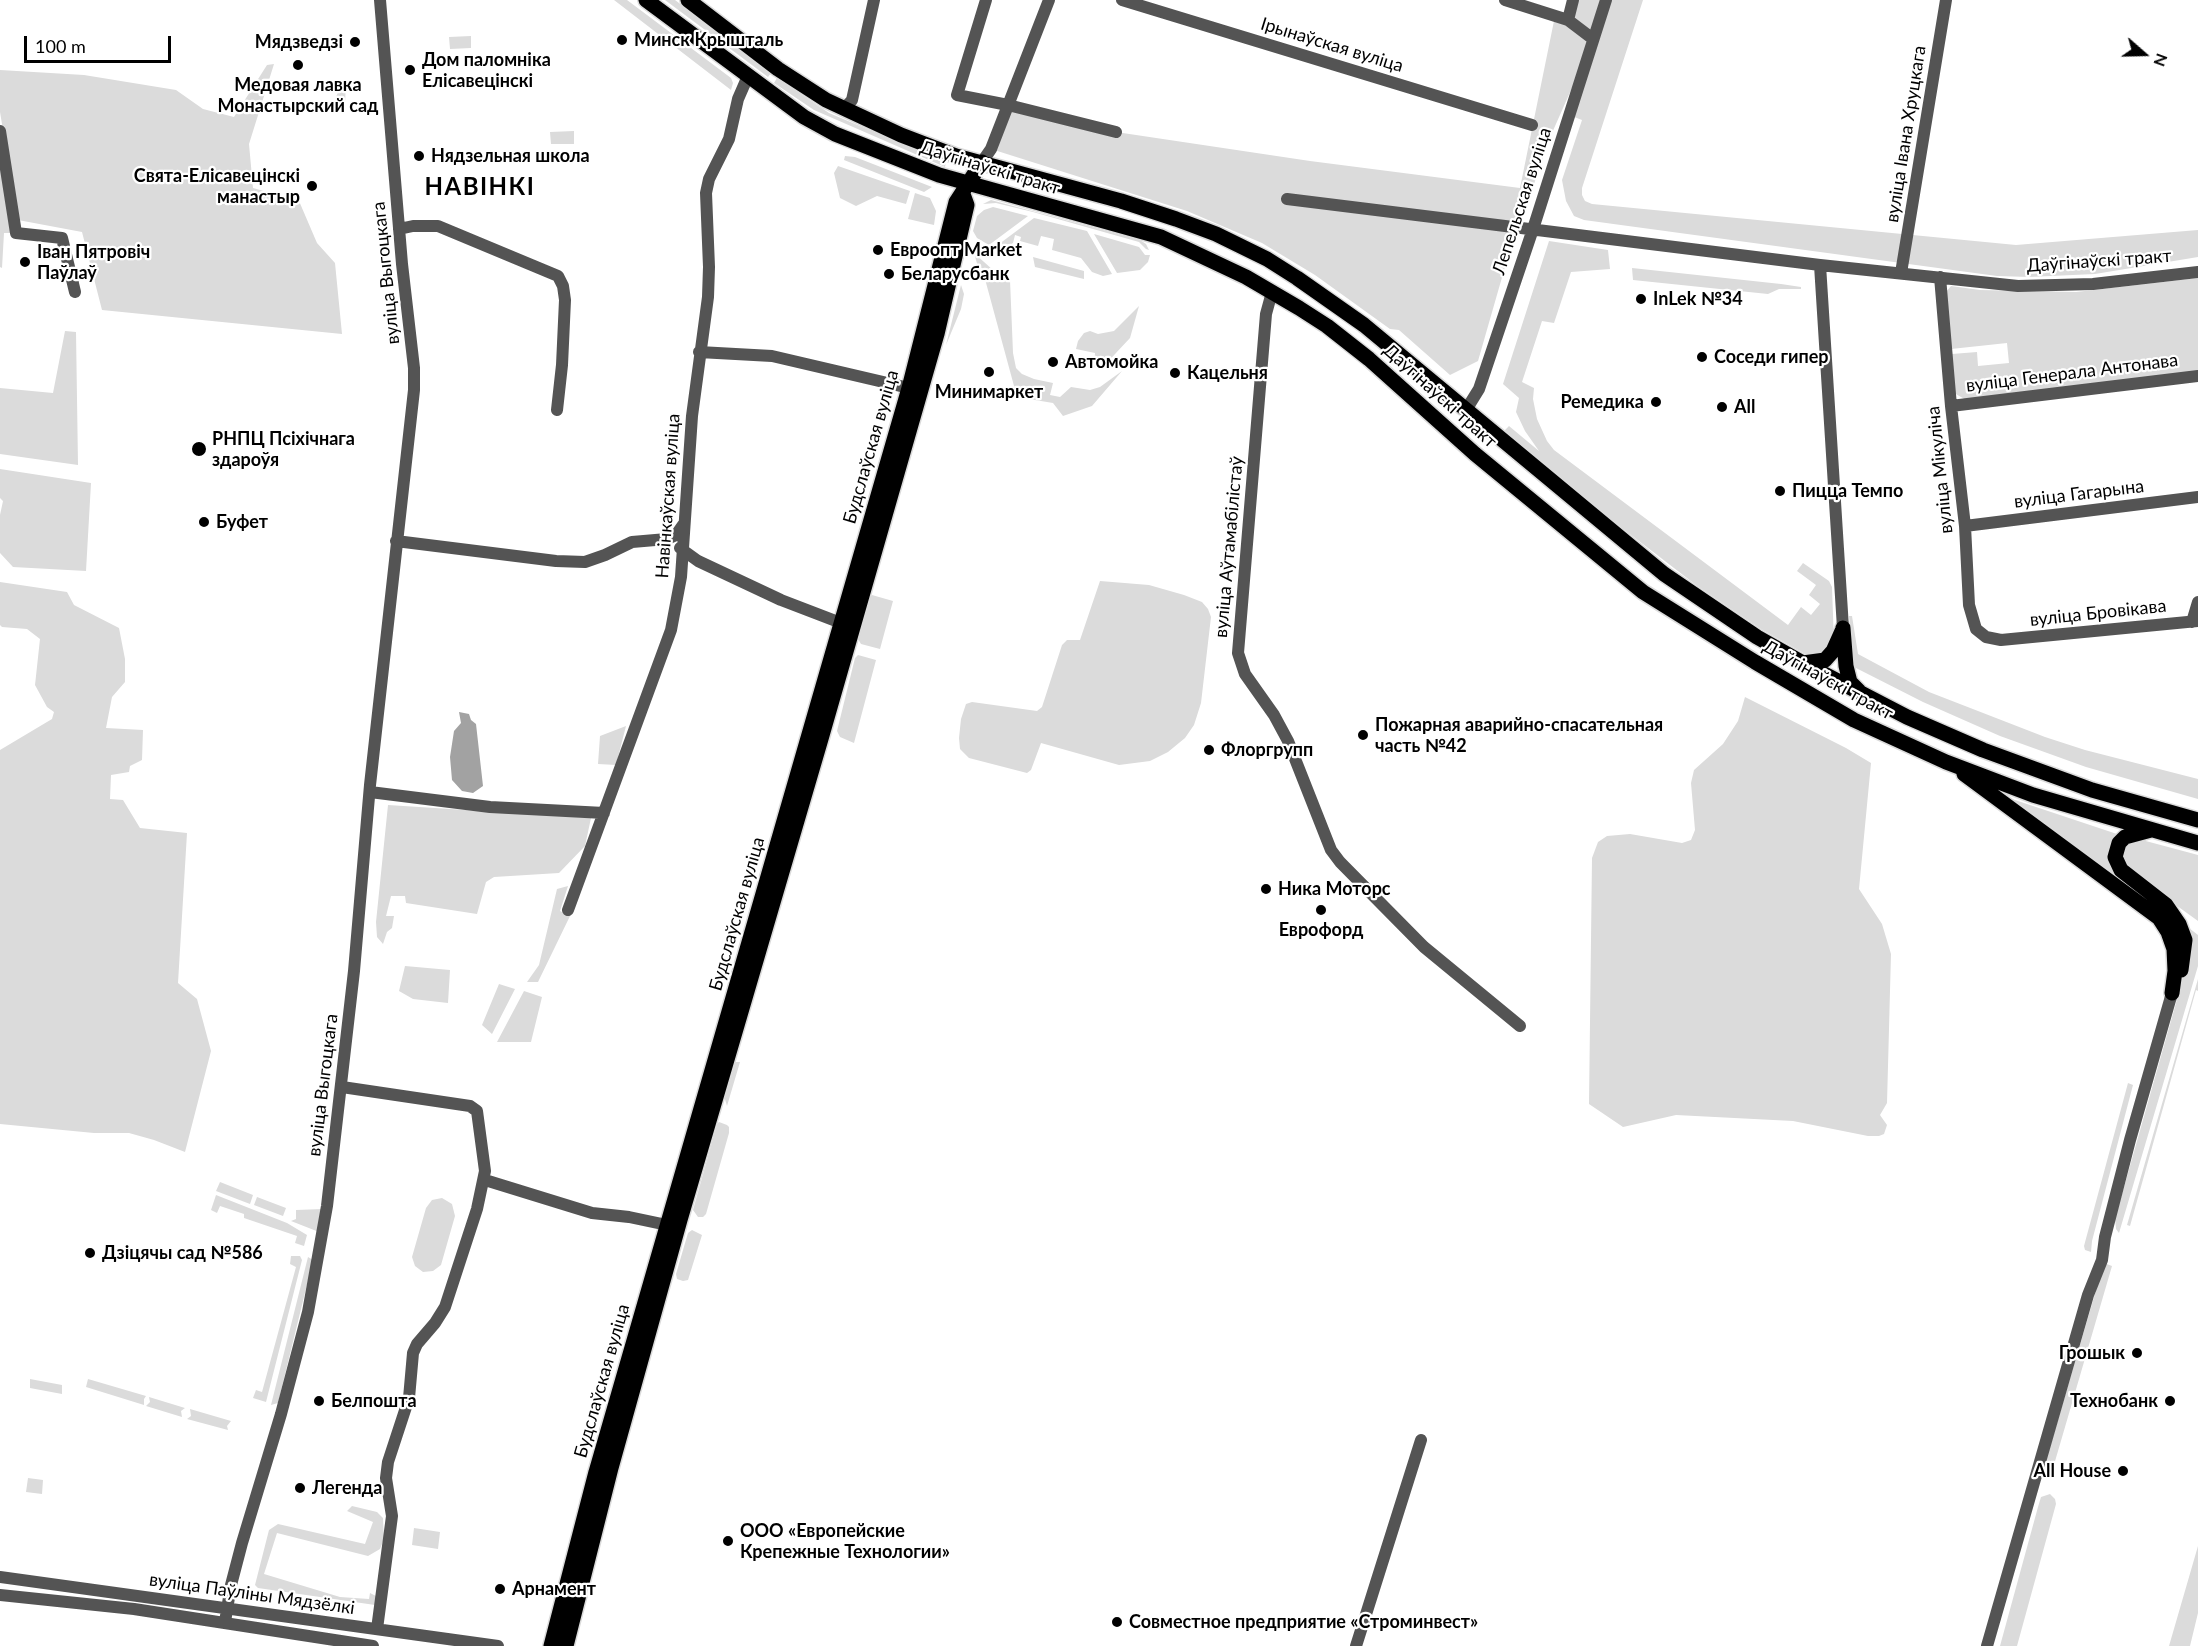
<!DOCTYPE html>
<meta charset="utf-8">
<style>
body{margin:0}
#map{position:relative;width:2198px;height:1646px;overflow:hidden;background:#fff;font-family:Lato,sans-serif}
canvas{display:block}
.north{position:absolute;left:2114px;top:24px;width:60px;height:60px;-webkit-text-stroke:4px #fff;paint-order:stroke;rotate:110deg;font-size:16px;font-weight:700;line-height:24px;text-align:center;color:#000}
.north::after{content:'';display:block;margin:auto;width:21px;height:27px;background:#000;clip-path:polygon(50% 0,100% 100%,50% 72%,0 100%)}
.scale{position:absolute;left:24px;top:36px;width:147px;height:27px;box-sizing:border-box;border:3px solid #000;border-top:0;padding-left:8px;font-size:18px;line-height:21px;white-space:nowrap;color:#000;-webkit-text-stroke:4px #fff;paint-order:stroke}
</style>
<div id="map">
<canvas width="2198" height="1646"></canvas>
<div class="north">N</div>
<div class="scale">100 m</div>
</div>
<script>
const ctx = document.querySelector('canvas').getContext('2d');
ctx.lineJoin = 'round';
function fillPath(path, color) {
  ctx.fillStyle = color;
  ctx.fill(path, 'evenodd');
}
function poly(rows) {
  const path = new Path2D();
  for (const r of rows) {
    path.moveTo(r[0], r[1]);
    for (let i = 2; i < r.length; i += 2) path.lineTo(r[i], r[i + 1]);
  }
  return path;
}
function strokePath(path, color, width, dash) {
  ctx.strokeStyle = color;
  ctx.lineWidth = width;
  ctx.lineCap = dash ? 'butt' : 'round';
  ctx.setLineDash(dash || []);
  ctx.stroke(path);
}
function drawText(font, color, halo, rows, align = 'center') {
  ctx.font = font + ' Lato,sans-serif';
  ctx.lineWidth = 4.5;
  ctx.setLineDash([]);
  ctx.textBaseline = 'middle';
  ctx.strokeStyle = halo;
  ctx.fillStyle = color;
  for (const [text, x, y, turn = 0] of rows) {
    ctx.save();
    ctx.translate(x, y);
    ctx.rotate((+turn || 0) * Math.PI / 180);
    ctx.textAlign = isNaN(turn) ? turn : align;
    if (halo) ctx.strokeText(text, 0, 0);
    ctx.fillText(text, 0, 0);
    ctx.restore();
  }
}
const green = poly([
 [614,0,627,0,731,78,733,83,731,90],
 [665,0,675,0,771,73,768,77],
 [1573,0,1643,0,1582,188,1582,195,1585,201,1592,204,2016,245,2198,230,2198,257,2095,274,2029,277,1997,276,1584,220,1574,216,1566,201,1562,180,1582,120,1569,115,1590,47,1548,142,1532,190,1521,188,1511,246,1478,361,1450,375,1399,330,1390,329,1315,275,1262,243,1187,211,991,149,1008,105,1116,132,1310,161,1520,188,1555,16,1568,20],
 [471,36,471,48,450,49,449,37],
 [274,64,249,144,253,188,299,201,317,243,335,263,342,334,102,310,82,232,18,220,0,112,0,70,84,75,176,90,203,109,234,117,267,65],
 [777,78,829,113,946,162,945,167,814,110,774,83],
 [343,80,346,81,345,105,334,114,330,112],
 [574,131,574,144,551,144,550,132],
 [0,156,16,233,4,233,2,268,0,267],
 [845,156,855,157,932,187,924,192,844,160],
 [838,166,910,191,906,204,877,196,856,206,840,198,834,173],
 [915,193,930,198,936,211,934,225,908,219],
 [991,200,1140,240,1146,244,1149,250,1146,249,1139,242,1033,212,996,203,983,204],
 [993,207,1028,216,989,245,977,238,973,231,977,216,984,210],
 [1034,218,1087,231,1112,274,1103,276,1092,272,1081,258,1052,250,1054,239,1041,236,1038,246,1020,241,1021,237,1015,235,1013,243,1008,246,996,251,991,250],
 [1094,234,1139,247,1145,255,1150,255,1148,262,1140,270,1117,273],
 [1549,241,1608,250,1610,269,1571,272,1554,323,1542,321,1522,382,1534,388,1533,399,1537,419,1547,441,1554,450,1788,625,1801,607,1811,615,1820,604,1809,595,1816,585,1797,571,1803,563,1829,581,1832,587,1834,643,1814,659,1761,629,1696,585,1600,511,1503,432,1509,426,1539,451,1525,431,1516,412,1519,398,1503,384],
 [974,253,1003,279,1010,280,1013,353,1016,368,1022,374,1034,379,1053,383,1050,395,1060,397,1071,387,1090,390,1100,387,1122,371,1092,406,1063,416,1053,403,1017,397,982,268,978,267],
 [1033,257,1084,271,1084,279,1035,267],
 [1632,268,1781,284,1801,287,1801,289,1779,289,1768,294,1633,280],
 [2198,278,2198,371,1968,401,1954,393,1952,354,1977,352,1978,366,2009,363,2007,343,1951,349,1946,292,1951,286,1980,290,2076,292],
 [961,285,964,294,961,309,946,345],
 [1139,306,1130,338,1101,369,1094,367,1095,353,1076,349,1078,341,1084,333,1090,331,1098,334,1114,331],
 [65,331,76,332,78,465,0,454,0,388,53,393],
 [0,469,91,483,86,571,13,567,0,553,0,515,3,501,0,498],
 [1100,581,1149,585,1184,595,1202,602,1208,609,1211,617,1201,703,1194,725,1185,738,1168,752,1150,761,1119,765,1041,743,1031,770,1027,773,969,758,960,749,959,738,961,719,966,704,972,702,1037,711,1042,707,1062,645,1067,640,1080,640],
 [0,582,67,592,74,605,119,628,125,659,125,682,112,697,106,728,143,730,142,760,130,766,129,772,111,775,110,799,123,800,140,828,187,833,178,983,197,999,211,1051,185,1152,154,1140,129,1133,94,1133,0,1124,0,750,52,719,54,712,47,707,35,685,40,639,27,629,2,627,0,625],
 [872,595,893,601,880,649,861,644,858,639,869,597],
 [1849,616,1852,616,1858,654,1886,669,1929,692,2045,737,2085,750,2198,779,2198,799,2086,767,2000,736,1923,702,1854,667],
 [858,655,876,660,854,743,840,737,837,731,855,658],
 [1745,697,1846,748,1871,763,1859,889,1882,924,1891,954,1887,1103,1880,1115,1887,1125,1884,1134,1879,1136,1868,1136,1793,1121,1676,1115,1623,1127,1589,1104,1592,858,1598,842,1607,836,1630,834,1682,843,1691,840,1695,830,1691,783,1694,770,1723,744,1738,721],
 [626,726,616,765,598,764,600,736],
 [2006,797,2117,834,2117,837,2110,850,2167,915],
 [388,805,591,818,585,846,559,873,494,877,486,882,477,914,406,903,405,896,391,896,386,916,394,916,392,928,387,932,383,944,377,937,376,922],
 [2142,840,2198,855,2198,921,2126,869,2121,851,2124,845],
 [568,886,560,911,570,916,538,982,527,982,539,965,557,889],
 [2189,928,2198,935,2198,966,2119,1233,2116,1229,2115,1219,2187,964,2187,930],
 [405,966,450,970,448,1003,413,999,399,991],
 [2198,979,2198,991,2196,990,2130,1226,2127,1225],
 [499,984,515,989,492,1034,482,1025],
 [524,991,542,997,531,1042,497,1042],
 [734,1062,740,1062,727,1106,724,1096],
 [2128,1083,2133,1085,2092,1241,2091,1252,2085,1250,2084,1246],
 [719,1122,727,1125,729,1127,729,1133,706,1214,703,1217,698,1217,693,1210,717,1124],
 [220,1182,253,1195,250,1204,216,1191],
 [216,1195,287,1223,307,1235,304,1246,295,1243,297,1236,244,1218,244,1214,220,1206,217,1213,211,1210],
 [257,1197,286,1208,283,1216,254,1205],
 [442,1198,452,1204,455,1216,441,1265,433,1271,423,1272,415,1266,412,1257,426,1208,432,1200],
 [323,1209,319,1232,291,1221,296,1219,296,1210],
 [692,1230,702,1235,688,1280,683,1281,677,1279,676,1274,688,1233],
 [291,1256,300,1256,302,1260,266,1402,253,1398,256,1390,262,1392,296,1267,290,1264],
 [308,1257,313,1260,278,1403,271,1405],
 [2104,1263,2112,1266,2051,1475,2046,1471,2045,1464],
 [30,1379,62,1385,62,1394,30,1388],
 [88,1379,146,1396,144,1399,144,1405,86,1387],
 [149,1397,185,1408,181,1411,182,1417,146,1406,150,1402],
 [190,1409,231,1421,227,1426,228,1430,187,1419,191,1416],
 [28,1478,43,1480,42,1494,26,1492],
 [2050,1494,2055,1499,2056,1504,2017,1646,2000,1646,2038,1507,2041,1497],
 [352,1506,377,1512,383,1518,384,1539,380,1549,368,1556,277,1533,264,1574,340,1597,369,1599,370,1593,376,1596,375,1605,258,1588,255,1585,269,1530,278,1524,365,1544,373,1522,347,1511],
 [414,1528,440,1532,438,1549,412,1545],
 [2198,1546,2198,1613,2190,1646,2169,1646]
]);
const water = poly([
 [459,712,469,714,471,720,476,724,483,786,473,793,462,791,452,780,450,757,454,731,461,723]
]);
const minor = poly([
 [986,0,957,95,1008,105,1116,132],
 [1122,0,1532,125],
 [1505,0,1568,20,1593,39],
 [1568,20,1573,0],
 [844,109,852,100,874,0],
 [0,131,16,233,62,238,75,292],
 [982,162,991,149,1049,0],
 [1287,199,1820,265,2018,286,2093,284,2198,272],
 [399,229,413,226,438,226,558,276,563,286,565,300,562,365,557,410],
 [1820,265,1843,628],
 [1901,273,1946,0],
 [1940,277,1951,406,1965,526,1969,605,1976,629,1986,637,2001,640,2198,621],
 [1272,292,1266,314,1238,653,1245,674,1274,715,1288,741,1331,850,1340,862,1424,947,1520,1026],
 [699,352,772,356,909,388],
 [1951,406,2198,376],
 [1466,410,1479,389,1533,229,1606,0],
 [1965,526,2198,497],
 [396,541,556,561,585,562,605,555,632,542,667,539,676,535,683,525],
 [680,548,698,561,781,600,841,623],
 [2192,622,2198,602],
 [370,792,490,807,604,813],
 [568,910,671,630,681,577,692,416,708,297,709,267,706,193,709,179,729,139,738,99,748,76],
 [342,1087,470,1106,477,1111,485,1171,477,1209,445,1307,435,1323,417,1344,413,1353,409,1398,388,1462,386,1478,392,1516,377,1629],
 [485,1180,592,1213,629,1217,667,1225],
 [0,1577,498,1646],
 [0,1595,134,1609,373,1646],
 [225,1622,231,1585,242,1543,281,1414,308,1312,327,1206,354,971,370,785,414,390,414,368,402,264,380,0],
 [1356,1646,1421,1440],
 [1987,1646,2088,1295,2102,1260,2105,1237,2130,1140,2172,993]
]);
const major = poly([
 [646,0,804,117,835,134,939,175,1161,237,1246,277,1299,308,1327,326,1369,359,1475,454,1643,592,1755,662,1854,720,1946,762,2033,795,2198,843],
 [688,0,778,69,826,100,901,135,956,156,1121,201,1176,219,1216,234,1267,259,1297,278,1364,325,1664,574,1757,637,1803,663,1907,717,1983,750,2092,790,2198,820],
 [1843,628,1846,666,1850,682,1859,691],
 [1803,663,1825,660,1833,651,1842,631],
 [1964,774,2159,918,2168,932,2174,949,2175,971,2172,993],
 [2151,830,2125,837,2119,843,2115,857,2121,870,2166,905,2179,924,2185,940,2181,970],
 [551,1646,596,1472,909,388,956,202,982,162],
 [566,1646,611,1468,680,1220,821,739,937,334,967,205,963,194]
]);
const markers = [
 [622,40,6,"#000"],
 [355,42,6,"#000"],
 [298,65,6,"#000"],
 [410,70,6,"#000"],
 [419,156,6,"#000"],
 [312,186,6,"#000"],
 [878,250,6,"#000"],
 [25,262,6,"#000"],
 [889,274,6,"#000"],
 [1641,299,6,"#000"],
 [1702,357,6,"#000"],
 [1053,362,6,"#000"],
 [989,372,6,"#000"],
 [1175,373,6,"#000"],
 [1656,402,6,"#000"],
 [1722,407,6,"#000"],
 [199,449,8,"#000"],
 [1780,491,6,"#000"],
 [204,522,6,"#000"],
 [1363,735,6,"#000"],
 [1209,750,6,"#000"],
 [1266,889,6,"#000"],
 [1321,910,6,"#000"],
 [90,1253,6,"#000"],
 [2137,1353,6,"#000"],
 [319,1401,6,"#000"],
 [2170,1401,6,"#000"],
 [2123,1471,6,"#000"],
 [300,1488,6,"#000"],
 [728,1541,6,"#000"],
 [500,1589,6,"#000"],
 [1117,1622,6,"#000"]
];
const poiNames = [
 ["Минск Крышталь",634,40],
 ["Мядзведзі",343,42,"right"],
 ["Дом паломніка",422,60],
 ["Елісавецінскі",422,81],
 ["Медовая лавка",298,85,"center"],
 ["Монастырский сад",298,106,"center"],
 ["Нядзельная школа",431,156],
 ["Свята-Елісавецінскі",300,176,"right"],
 ["манастыр",300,197,"right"],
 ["Евроопт Market",890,250],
 ["Іван Пятровіч",37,252],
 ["Паўлаў",37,273],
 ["Беларусбанк",901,274],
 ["InLek №34",1653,299],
 ["Соседи гипер",1714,357],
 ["Автомойка",1065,362],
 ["Кацельня",1187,373],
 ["Минимаркет",989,392,"center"],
 ["Ремедика",1644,402,"right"],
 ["All",1734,407],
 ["РНПЦ Псіхічнага",212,439],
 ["здароўя",212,460],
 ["Пицца Темпо",1792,491],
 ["Буфет",216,522],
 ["Пожарная аварийно-спасательная",1375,725],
 ["часть №42",1375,746],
 ["Флоргрупп",1221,750],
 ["Ника Моторс",1278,889],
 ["Еврофорд",1321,930,"center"],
 ["Дзіцячы сад №586",102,1253],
 ["Грошык",2125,1353,"right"],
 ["Белпошта",331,1401],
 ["Технобанк",2158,1401,"right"],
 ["All House",2111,1471,"right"],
 ["Легенда",312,1488],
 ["ООО «Европейские",740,1531],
 ["Крепежные Технологии»",740,1552],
 ["Арнамент",512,1589],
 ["Совместное предприятие «Строминвест»",1129,1622]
];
const streetNames = [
 ["Ірынаўская вуліца",1332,45,17],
 ["вуліца Івана Хруцкага",1906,134,-81],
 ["Даўгінаўскі тракт",990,168,17],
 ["Лепельская вуліца",1522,201,-72],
 ["Даўгінаўскі тракт",2099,261,-4],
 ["вуліца Выгоцкага",386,273,-96],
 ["вуліца Генерала Антонава",2072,373,-7],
 ["Даўгінаўскі тракт",1440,396,42],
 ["Будслаўская вуліца",871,447,-74],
 ["вуліца Мікуліча",1940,470,-96],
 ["вуліца Гагарына",2079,494,-7],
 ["Навінкаўская вуліца",668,496,-86],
 ["вуліца Аўтамабілістаў",1229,547,-85],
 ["вуліца Бровікава",2098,613,-6],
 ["Даўгінаўскі тракт",1828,680,29],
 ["Будслаўская вуліца",737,914,-74],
 ["вуліца Выгоцкага",323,1085,-83],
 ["Будслаўская вуліца",602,1381,-74],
 ["вуліца Паўліны Мядзёлкі",252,1594,8]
];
const districtNames = [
 ["НАВІНКІ",480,187]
];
fillPath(green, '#dbdbdb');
fillPath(water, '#a2a2a2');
strokePath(major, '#dbdbdb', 18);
strokePath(minor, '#545454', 12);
strokePath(major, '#000', 15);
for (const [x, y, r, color] of markers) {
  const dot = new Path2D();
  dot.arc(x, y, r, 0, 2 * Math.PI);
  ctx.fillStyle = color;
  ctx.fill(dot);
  strokePath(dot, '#fff', 2);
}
drawText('bold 18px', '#000', '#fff', poiNames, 'left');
drawText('18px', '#000', '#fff', streetNames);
ctx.letterSpacing = '1.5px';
drawText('bold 24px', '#000', '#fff', districtNames);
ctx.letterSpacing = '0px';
</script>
